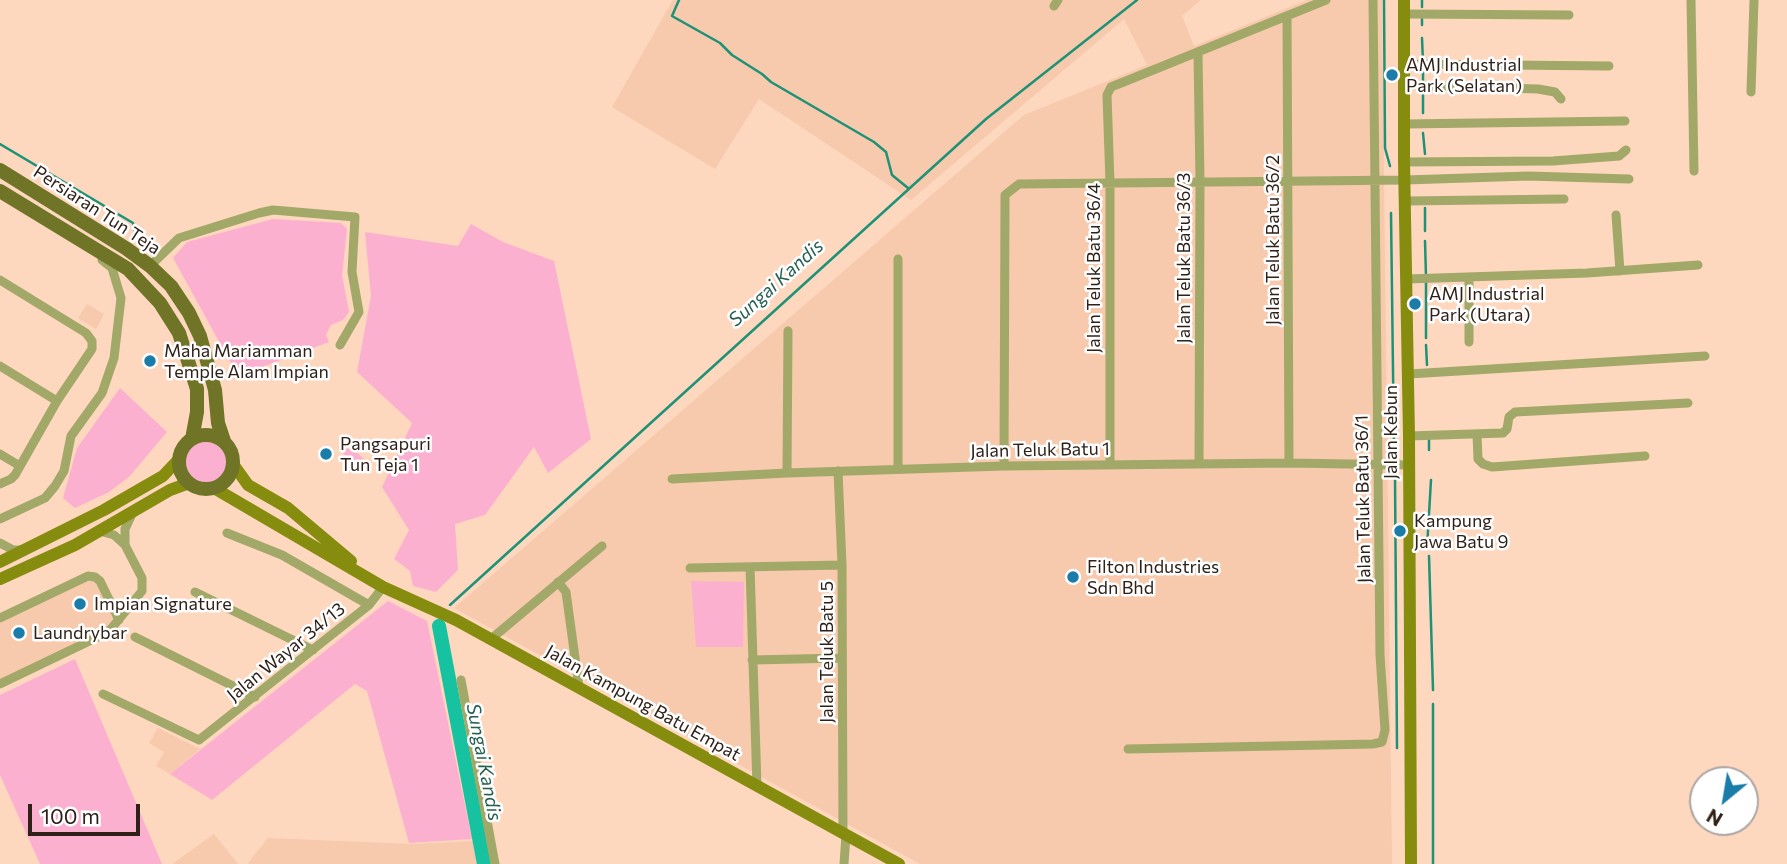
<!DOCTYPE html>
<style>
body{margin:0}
#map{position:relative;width:1787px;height:864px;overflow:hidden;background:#fed7bf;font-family:Commissioner,sans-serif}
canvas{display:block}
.north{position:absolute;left:1689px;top:766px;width:70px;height:70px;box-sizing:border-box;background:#fff;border:2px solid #aca6a3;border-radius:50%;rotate:210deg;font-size:19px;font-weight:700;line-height:28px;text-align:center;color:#2f2118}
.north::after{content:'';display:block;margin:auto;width:24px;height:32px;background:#1a7da9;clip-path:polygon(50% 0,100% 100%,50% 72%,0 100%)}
.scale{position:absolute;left:28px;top:804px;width:112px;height:32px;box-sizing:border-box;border:4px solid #2f2118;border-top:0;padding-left:9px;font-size:21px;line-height:24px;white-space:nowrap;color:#2f2118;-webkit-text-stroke:5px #fff;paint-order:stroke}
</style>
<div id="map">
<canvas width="1787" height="864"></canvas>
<div class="north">N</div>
<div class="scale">100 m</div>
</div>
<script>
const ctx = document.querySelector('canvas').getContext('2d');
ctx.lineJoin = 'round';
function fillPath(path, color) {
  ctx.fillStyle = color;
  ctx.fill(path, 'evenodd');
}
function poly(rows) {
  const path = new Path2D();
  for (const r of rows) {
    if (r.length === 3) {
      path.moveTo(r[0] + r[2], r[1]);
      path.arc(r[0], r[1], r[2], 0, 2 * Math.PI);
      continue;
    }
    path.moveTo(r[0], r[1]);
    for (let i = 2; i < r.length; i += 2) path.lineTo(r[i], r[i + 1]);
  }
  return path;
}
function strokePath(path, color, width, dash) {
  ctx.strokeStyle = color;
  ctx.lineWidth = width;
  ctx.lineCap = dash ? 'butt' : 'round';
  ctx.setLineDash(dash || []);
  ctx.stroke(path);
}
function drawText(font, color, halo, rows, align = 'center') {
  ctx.font = font + ' Commissioner,sans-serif';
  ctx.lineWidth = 5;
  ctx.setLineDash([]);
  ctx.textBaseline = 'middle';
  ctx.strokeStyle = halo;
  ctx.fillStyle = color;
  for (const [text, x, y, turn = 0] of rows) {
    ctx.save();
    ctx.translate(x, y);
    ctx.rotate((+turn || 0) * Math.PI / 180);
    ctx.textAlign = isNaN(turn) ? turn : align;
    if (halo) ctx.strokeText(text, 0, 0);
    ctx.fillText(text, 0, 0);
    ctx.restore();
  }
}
const built = poly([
 [673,0,1201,0,1182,16,1194,46,1307,0,1382,0,1392,864,920,864,454,608,1024,115,1147,65,1124,19,911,200,759,99,715,169,612,107],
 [87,304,104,314,96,329,78,318],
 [88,579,94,579,98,583,115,620,103,632,0,680,0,621],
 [158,728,200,749,170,774,156,766,164,752,149,743],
 [214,834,238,864,172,864],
 [268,838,410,844,475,841,479,864,250,864,248,863]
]);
const green = poly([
 [273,219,341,223,347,229,342,275,349,312,343,320,331,325,326,335,329,342,238,376,173,258,187,242],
 [471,224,503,242,554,261,591,439,548,473,534,447,485,515,455,524,458,570,436,592,413,586,410,571,394,559,409,530,382,487,412,423,357,372,371,296,365,232,458,246],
 [120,388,167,432,129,477,109,492,75,508,63,498,77,448],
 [206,463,22],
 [338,447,354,450,367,462,361,474],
 [691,581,744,582,743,647,696,647],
 [388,601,427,621,472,839,409,843,367,691,355,684,212,800,170,774],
 [75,659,162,864,40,864,0,775,0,695]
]);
const stream = poly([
 [679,0,672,16,720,43,732,55,762,74,771,82,874,142,886,152,892,175,908,188],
 [1384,0,1385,148,1390,166],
 [1422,0,1422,7],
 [1422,19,1422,25],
 [1422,38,1423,62],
 [1423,67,1423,83],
 [1423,89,1423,113],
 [1423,133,1425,154],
 [0,144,133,223,135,232],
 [1425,208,1425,231],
 [1391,213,1394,449],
 [1425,241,1426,277],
 [1426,281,1426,338],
 [1426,345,1427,365],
 [1429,438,1429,450],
 [1395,476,1397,748],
 [1427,548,1431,480],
 [1429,556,1433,690],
 [450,605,986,119,1137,0],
 [1433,864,1433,704]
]);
const river = poly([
 [439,626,484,864]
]);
const street = poly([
 [1691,0,1694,171],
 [1054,6,1058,0],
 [1404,14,1569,15],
 [1287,16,1289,463],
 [1198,53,1200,182,1199,464],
 [1405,64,1609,66],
 [1405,85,1538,89,1555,92,1561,99],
 [1751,92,1754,0],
 [1405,124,1625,121],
 [1404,162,1553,161,1619,156,1626,150],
 [1405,201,1564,199],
 [1616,215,1620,271],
 [898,259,898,469],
 [150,266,179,238,259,213,273,210,355,217,352,272,359,312,340,345],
 [1407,279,1587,273,1698,265],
 [0,280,86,333,92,341,92,349,57,401,15,475,11,479,0,484],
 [1469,342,1469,277],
 [0,366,57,401],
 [1409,374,1705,356],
 [1477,435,1478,459,1483,464,1492,467,1645,456],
 [1409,436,1503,433,1507,429,1509,417,1515,412,1688,403],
 [0,454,20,466],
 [1110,465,1110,183,1107,95,1111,87,1126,81,1326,0],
 [1004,466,1005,195,1019,184,1405,180,1528,176,1629,179],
 [838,471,842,565,843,833],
 [787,473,788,331],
 [672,479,787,473,1004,466,1289,463,1409,465],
 [0,519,45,498,55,486,64,471,71,436,102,393,114,358,121,298,112,268,102,260],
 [227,533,282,555,369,605],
 [0,543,13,550,21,550],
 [125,545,125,529,132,514],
 [750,567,757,786],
 [690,568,842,565],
 [558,582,566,592,579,687],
 [195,592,313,650],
 [0,618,88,576,95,577,100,581,119,620],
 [135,637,255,697],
 [491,639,602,546],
 [752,660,842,658],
 [461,680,495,864],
 [0,684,104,634,111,629,142,591,142,578,125,545,114,535,100,531],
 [103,694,199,740,369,605,383,587],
 [1128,749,1373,744,1382,742,1385,730,1380,655,1373,0],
 [844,864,846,835]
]);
const secondary = poly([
 [1404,0,1404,162,1409,436,1411,864],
 [233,464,248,485,288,508,351,561],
 [214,488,383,587,456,620,899,864],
 [0,562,104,510,163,476,179,459],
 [0,579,75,545,170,490,189,483]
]);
const primary = poly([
 [0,170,127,249,150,266,171,286,189,313,200,336,215,390,218,423,224,441],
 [0,191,128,269,160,303,179,333,197,389,197,412,192,439],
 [206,462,27]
]);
const markers = [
 [1392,75,7,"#1a7da9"],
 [1415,304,7,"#1a7da9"],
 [150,361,7,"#1a7da9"],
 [326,454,7,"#1a7da9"],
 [1400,531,7,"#1a7da9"],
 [1073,577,7,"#1a7da9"],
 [80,604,7,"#1a7da9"],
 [19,633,7,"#1a7da9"]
];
const poiNames = [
 ["AMJ Industrial",1406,65],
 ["Park (Selatan)",1406,86],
 ["AMJ Industrial",1429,294],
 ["Park (Utara)",1429,315],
 ["Maha Mariamman",164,351],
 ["Temple Alam Impian",164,372],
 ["Pangsapuri",340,444],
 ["Tun Teja 1",340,465],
 ["Kampung",1414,521],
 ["Jawa Batu 9",1414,542],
 ["Filton Industries",1087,567],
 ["Sdn Bhd",1087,588],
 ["Impian Signature",94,604],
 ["Laundrybar",33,633]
];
const streetNames = [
 ["Persiaran Tun Teja",97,210,33],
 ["Jalan Teluk Batu 36/2",1273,240,-90],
 ["Jalan Teluk Batu 36/3",1184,258,-90],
 ["Jalan Teluk Batu 36/4",1094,268,-90],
 ["Jalan Kebun",1391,432,-90],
 ["Jalan Teluk Batu 1",1040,450,-1],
 ["Jalan Teluk Batu 36/1",1363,499,-91],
 ["Jalan Wayar 34/13",286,652,-39],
 ["Jalan Teluk Batu 5",827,652,-90],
 ["Jalan Kampung Batu Empat",643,703,29]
];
const waterNames = [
 ["Sungai Kandis",776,283,-42],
 ["Sungai Kandis",484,762,79]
];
fillPath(built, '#f7c9ad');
fillPath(green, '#fcb0cf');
strokePath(stream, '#1e9276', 2.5);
strokePath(river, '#16c29f', 14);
strokePath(street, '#a2a867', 9);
strokePath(secondary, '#858c0e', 12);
strokePath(primary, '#6f7427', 14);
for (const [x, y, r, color] of markers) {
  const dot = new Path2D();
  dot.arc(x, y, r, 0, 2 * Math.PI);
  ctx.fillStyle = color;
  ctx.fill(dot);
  strokePath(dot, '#fff', 2.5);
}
drawText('18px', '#2f2118', '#fff', poiNames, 'left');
drawText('18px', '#2f2118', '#fff', streetNames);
drawText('italic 19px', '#256051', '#fff', waterNames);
</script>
